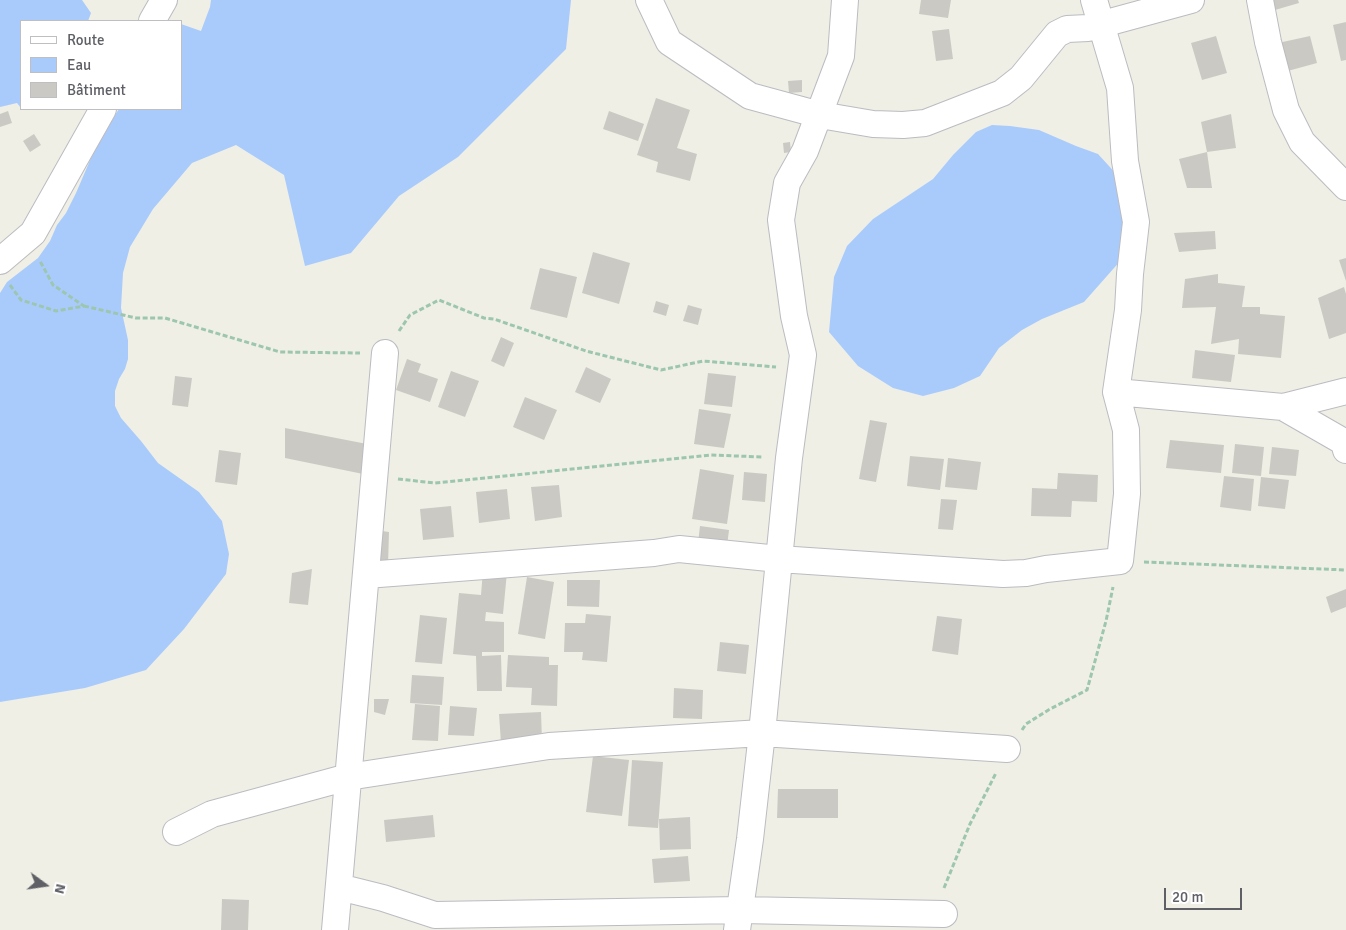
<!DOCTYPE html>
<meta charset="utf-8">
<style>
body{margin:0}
#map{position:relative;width:1346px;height:930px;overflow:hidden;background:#efefe6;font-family:Signika,sans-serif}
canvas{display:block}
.legend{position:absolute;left:20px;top:20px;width:162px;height:90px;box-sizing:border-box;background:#fff;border:1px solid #bfbfc2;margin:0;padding:6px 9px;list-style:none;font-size:15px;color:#5e6066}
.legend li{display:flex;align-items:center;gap:10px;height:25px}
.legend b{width:25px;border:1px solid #bfbfc2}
.north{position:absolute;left:20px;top:860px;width:50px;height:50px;-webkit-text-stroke:4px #fff;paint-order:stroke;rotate:104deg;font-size:14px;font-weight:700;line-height:20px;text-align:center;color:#5e6066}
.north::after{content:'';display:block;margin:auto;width:18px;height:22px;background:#5e6066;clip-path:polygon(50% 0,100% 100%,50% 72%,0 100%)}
.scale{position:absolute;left:1164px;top:888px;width:78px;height:22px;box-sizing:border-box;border:2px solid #5e6066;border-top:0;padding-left:6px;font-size:15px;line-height:18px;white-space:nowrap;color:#5e6066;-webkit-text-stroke:4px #fff;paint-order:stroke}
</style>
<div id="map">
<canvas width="1346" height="930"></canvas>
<ul class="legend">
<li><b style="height:6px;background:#fff"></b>Route</li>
<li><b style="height:14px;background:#a9cbfc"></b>Eau</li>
<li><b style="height:14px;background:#cbc9c3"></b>Bâtiment</li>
</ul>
<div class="north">N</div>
<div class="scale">20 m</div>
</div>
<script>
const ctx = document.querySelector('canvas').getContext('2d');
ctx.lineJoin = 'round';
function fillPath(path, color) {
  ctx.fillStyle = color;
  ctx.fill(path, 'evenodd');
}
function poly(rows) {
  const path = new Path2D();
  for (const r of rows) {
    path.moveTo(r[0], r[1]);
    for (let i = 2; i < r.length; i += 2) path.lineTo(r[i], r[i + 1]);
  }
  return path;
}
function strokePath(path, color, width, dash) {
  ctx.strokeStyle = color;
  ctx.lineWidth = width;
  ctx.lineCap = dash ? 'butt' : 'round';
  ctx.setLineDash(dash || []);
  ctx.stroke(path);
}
const water = poly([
 [0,0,82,0,91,13,88,21,21,21,21,108,17,103,0,107],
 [211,0,571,0,566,49,458,157,399,196,351,253,305,266,284,175,236,145,192,163,153,209,130,247,123,273,121,308,128,340,128,359,125,369,119,379,115,391,115,406,121,418,141,441,158,463,199,492,222,521,229,554,226,574,184,629,146,670,85,688,0,702,0,293,7,282,38,258,50,241,57,225,66,213,76,193,100,137,119,109,181,109,181,24,201,31,210,7],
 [992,125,1010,126,1039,130,1076,146,1098,154,1120,178,1125,220,1122,259,1084,302,1042,319,1022,330,999,348,980,376,954,388,923,396,893,388,858,366,829,332,834,277,847,246,873,219,933,179,953,155,976,132]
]);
const building = poly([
 [921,0,951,0,948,18,919,14],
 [1272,0,1298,0,1299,3,1275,10],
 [1346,22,1346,60,1341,61,1333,25],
 [949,29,953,59,936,61,932,31],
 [1216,36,1227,73,1202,80,1191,43],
 [1310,36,1317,63,1284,72,1278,43],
 [802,80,802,92,789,93,788,81],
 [656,98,690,110,677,148,697,154,690,181,656,172,658,162,637,155],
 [8,111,12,123,0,127,0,114],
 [609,111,644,124,638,141,603,129],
 [1231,114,1236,148,1207,152,1201,122],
 [34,134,41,145,30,152,23,141],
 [790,142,791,152,784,153,783,143],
 [1207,152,1212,188,1187,188,1179,159],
 [1215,231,1216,249,1179,252,1174,233],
 [593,252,630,263,619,304,582,293],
 [1346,258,1346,281,1339,260],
 [540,268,577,277,567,318,530,309],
 [1218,274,1218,283,1245,286,1242,307,1260,307,1260,314,1285,316,1281,358,1238,354,1239,339,1211,344,1216,307,1182,308,1185,279],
 [1344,287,1346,294,1346,333,1329,339,1318,298],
 [656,301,669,305,666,316,653,312],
 [688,305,702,309,698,325,683,321],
 [501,337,514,343,504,367,491,361],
 [1195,350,1235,355,1231,382,1192,378],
 [407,359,421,364,418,372,438,379,430,402,396,390],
 [586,367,611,379,600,403,575,392],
 [451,371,479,381,465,417,438,407],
 [708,373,736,376,732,407,704,404],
 [175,376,192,378,188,407,172,405],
 [525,397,557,410,544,440,513,427],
 [699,409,731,414,724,448,694,444],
 [870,420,887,423,876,482,859,479],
 [285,428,367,444,368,475,285,458],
 [1170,440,1224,445,1221,473,1166,468],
 [1235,444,1264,447,1261,476,1232,473],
 [1272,447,1299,450,1296,476,1269,474],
 [219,450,241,453,237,485,215,482],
 [910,456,944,459,940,490,907,486],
 [948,458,981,462,977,490,945,487],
 [700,469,734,475,727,524,692,519],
 [744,472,767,474,765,502,742,500],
 [1058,473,1098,475,1097,502,1072,501,1071,517,1031,516,1032,488,1057,489],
 [1224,476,1254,479,1251,511,1220,507],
 [1261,477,1289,480,1285,509,1258,506],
 [559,485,562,517,535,521,531,487],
 [507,489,510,519,479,523,476,492],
 [941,499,957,500,953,530,938,529],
 [451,506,454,537,423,540,420,509],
 [700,526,729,530,727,546,698,543],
 [375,530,389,532,388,565,374,565],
 [312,569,308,605,289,603,292,573],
 [483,570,507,572,503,614,486,612,485,621,504,622,504,652,482,652,482,656,501,655,502,691,477,691,476,656,453,654,459,593,481,595],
 [527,577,554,582,545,639,518,634],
 [567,580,600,580,599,607,567,606],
 [1346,589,1346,607,1331,613,1326,597],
 [586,614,611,616,607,662,582,660,583,652,564,652,565,623,585,623],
 [420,615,447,618,442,664,415,662],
 [937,616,962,619,958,655,932,651],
 [720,642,749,645,746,674,717,671],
 [508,655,549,657,549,665,558,665,557,706,531,705,532,688,506,687],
 [412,675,444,677,442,705,410,703],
 [674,688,703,690,702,719,673,718],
 [374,699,389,699,385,715,374,712],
 [415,704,440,706,438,741,412,740],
 [450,706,477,708,474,736,448,735],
 [541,712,542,741,501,743,499,714],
 [593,756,629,760,622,816,586,812],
 [632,760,663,762,658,828,628,826],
 [778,789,838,789,838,818,777,818],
 [433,815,435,837,386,842,384,820],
 [690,817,691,849,660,850,659,819],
 [688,856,690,881,654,883,652,859],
 [222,899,249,900,248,930,221,930]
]);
const path = poly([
 [10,285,21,300,56,311,84,306,53,285,40,261],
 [84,306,136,318,165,318,280,352,360,353],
 [399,331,410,315,439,300,484,318,494,319,586,351,661,370,703,361,776,367],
 [398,479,435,483,711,455,763,457],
 [1144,562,1346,570],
 [1022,730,1026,724,1050,709,1087,690,1106,621,1113,587],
 [944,888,970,824,996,773]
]);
const minor = poly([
 [649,0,669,42,750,96,820,115,873,124,903,125,925,123,1002,93,1021,78,1057,34,1067,29,1088,28,1191,0],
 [1260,0,1268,42,1286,110,1302,142,1346,187],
 [152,21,164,0],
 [0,261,33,233,103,109],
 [1116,392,1283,407,1346,391],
 [1283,407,1344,442,1346,450],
 [366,575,654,553,679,549,779,559,1003,574,1026,573,1046,569,1120,561,1127,494,1126,430,1116,392,1128,310,1130,274,1136,222,1125,161,1120,88,1094,0],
 [176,832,212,814,348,777,549,746,762,733,1007,749],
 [339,887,383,898,435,915,740,910,944,914],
 [335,930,385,353],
 [737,930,750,839,762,733,789,458,803,355,794,316,781,220,787,183,805,151,841,56,845,0]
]);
fillPath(water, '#a9cbfc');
fillPath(building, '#cbc9c3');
strokePath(minor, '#bbbcc1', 28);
strokePath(path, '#9dc6af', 3, [5, 2.5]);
strokePath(minor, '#fff', 26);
</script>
